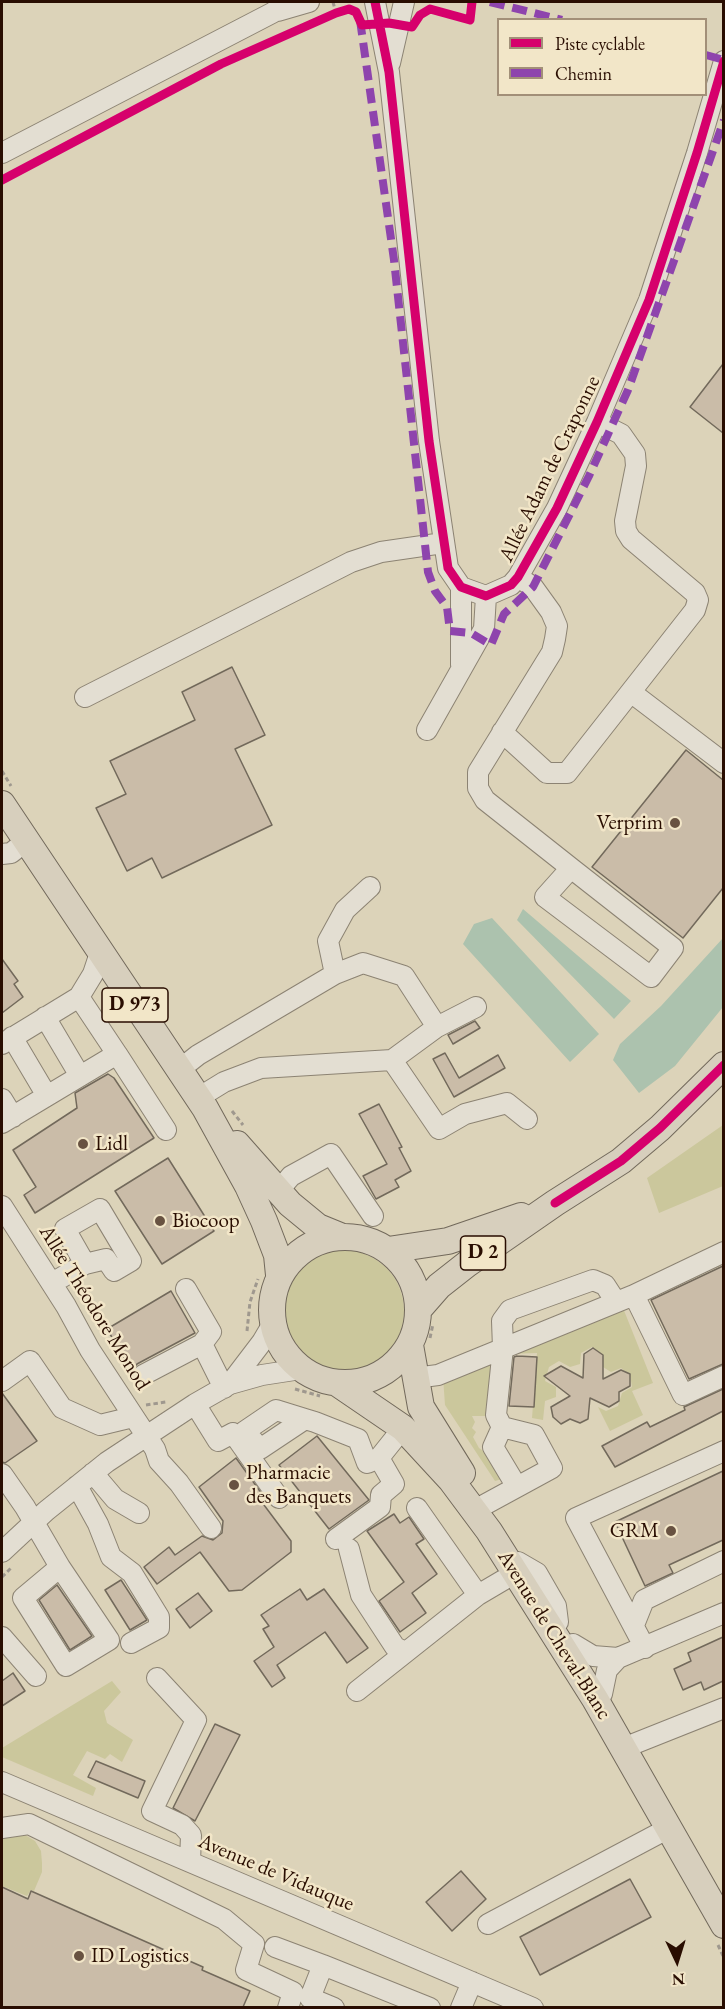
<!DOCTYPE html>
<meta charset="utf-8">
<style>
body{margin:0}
#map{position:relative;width:725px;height:2009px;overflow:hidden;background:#dcd3b9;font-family:"EB Garamond",serif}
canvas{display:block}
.frame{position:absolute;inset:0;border:3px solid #290d01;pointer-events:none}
.legend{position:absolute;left:497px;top:18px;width:210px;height:78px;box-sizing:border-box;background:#f2e6c8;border:2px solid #a28f78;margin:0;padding:8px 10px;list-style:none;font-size:18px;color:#290d01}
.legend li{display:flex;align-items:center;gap:12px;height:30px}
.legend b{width:30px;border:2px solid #a28f78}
.north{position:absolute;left:647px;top:1931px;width:60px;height:60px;-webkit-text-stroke:4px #f2e6c8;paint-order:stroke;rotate:176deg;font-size:16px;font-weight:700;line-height:24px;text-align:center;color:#290d01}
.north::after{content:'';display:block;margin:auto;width:21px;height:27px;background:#290d01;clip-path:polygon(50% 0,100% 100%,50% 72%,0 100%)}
</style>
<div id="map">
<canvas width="725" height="2009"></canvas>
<div class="frame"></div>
<ul class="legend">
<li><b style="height:8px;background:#d6006c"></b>Piste cyclable</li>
<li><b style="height:8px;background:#8e44ad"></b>Chemin</li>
</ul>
<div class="north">N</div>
</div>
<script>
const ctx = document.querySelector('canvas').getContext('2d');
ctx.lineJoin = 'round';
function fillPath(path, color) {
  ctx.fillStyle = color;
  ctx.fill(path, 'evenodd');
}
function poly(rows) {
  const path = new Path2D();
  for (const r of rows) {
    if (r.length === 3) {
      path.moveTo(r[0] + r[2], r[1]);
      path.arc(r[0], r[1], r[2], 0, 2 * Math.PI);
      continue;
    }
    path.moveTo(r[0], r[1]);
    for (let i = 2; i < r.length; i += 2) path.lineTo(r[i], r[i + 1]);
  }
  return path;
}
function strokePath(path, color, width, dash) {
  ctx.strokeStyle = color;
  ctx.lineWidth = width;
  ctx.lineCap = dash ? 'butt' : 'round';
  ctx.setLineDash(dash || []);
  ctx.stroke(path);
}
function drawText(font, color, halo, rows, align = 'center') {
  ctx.font = font + ' "EB Garamond",serif';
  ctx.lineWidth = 5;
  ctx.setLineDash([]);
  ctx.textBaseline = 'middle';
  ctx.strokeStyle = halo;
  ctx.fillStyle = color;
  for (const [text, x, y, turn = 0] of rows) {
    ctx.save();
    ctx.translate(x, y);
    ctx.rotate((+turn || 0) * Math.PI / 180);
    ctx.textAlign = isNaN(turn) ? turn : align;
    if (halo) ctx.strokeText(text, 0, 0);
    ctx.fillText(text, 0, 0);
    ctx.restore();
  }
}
const green = poly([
 [723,1125,723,1186,659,1213,647,1178],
 [343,1311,61],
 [621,1303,653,1383,632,1391,643,1415,610,1431,598,1407,606,1411,618,1406,622,1393,632,1387,630,1375,621,1368,611,1372,603,1367,603,1355,592,1347,581,1353,580,1364,570,1367,559,1361,549,1367,545,1381,556,1387,556,1397,545,1401,543,1420,532,1418,537,1353,506,1354],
 [492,1358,491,1416,472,1416,475,1422,472,1428,476,1432,473,1437,479,1448,499,1462,502,1479,495,1481,445,1405,443,1377],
 [112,1681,121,1692,104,1711,107,1723,133,1740,122,1762,110,1754,105,1759,87,1751,73,1775,96,1788,93,1796,2,1757,2,1748],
 [22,1833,35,1841,41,1851,42,1863,42,1872,34,1891,31,1890,27,1896,2,1886,2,1834]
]);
const water = poly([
 [523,909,631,1001,614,1019,517,920],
 [492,918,599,1034,570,1062,463,944,474,924],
 [723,938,723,1007,675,1066,639,1093,613,1060,620,1044,661,1006]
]);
const building = poly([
 [723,364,723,433,690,407,723,364],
 [232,667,265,735,235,749,272,825,162,878,152,858,127,871,96,808,126,794,110,761,195,720,182,692,232,667],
 [686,750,723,780,723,888,683,938,592,867,686,750],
 [2,959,18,981,14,984,23,997,2,1013,2,959],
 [475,1021,480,1028,453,1044,448,1035,475,1021],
 [445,1053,459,1078,498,1055,505,1068,454,1097,433,1059,445,1053],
 [108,1074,114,1078,154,1138,35,1213,24,1195,36,1187,13,1150,77,1108,75,1093,108,1074],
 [379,1104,402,1147,399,1148,411,1171,395,1180,399,1187,376,1199,363,1176,387,1164,359,1114,379,1104],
 [168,1158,214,1231,162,1264,115,1191,168,1158],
 [723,1266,723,1364,689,1379,651,1300,723,1266],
 [171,1291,195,1333,137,1364,132,1371,107,1329,171,1291],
 [593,1348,603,1355,603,1379,621,1370,630,1374,630,1386,619,1392,619,1401,609,1407,590,1398,588,1419,580,1423,570,1419,561,1424,553,1417,551,1407,570,1396,544,1376,561,1366,583,1378,584,1354,593,1348],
 [517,1356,537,1357,534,1407,509,1406,514,1357,517,1356],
 [723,1389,723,1411,615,1467,602,1446,647,1422,650,1427,685,1410,684,1407,723,1389],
 [2,1393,37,1441,5,1463,2,1462,2,1393],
 [317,1436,369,1500,329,1529,279,1465,317,1436],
 [236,1458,262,1494,258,1497,291,1541,291,1552,242,1590,229,1591,200,1552,157,1584,144,1567,169,1547,175,1555,202,1536,213,1540,222,1533,223,1521,199,1487,236,1458],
 [723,1471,723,1540,669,1565,673,1573,645,1586,615,1522,723,1471],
 [394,1514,400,1523,409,1517,424,1539,416,1544,437,1574,412,1593,426,1613,400,1632,379,1601,404,1582,367,1531,394,1514],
 [121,1580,147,1620,130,1630,105,1590,121,1580],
 [57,1585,92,1636,70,1650,39,1600,57,1585],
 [300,1589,307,1600,324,1589,368,1648,347,1663,325,1632,277,1665,285,1678,272,1687,254,1661,274,1647,263,1629,269,1626,261,1615,300,1589],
 [198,1593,212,1611,190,1628,176,1609,198,1593],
 [723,1637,723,1681,704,1690,701,1682,683,1690,674,1669,691,1661,688,1653,723,1637],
 [13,1673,25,1691,2,1706,2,1681,13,1673],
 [215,1724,240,1735,195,1821,173,1808,215,1724],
 [96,1761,145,1781,138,1798,88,1777,96,1761],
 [461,1871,486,1899,452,1931,426,1902,461,1871],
 [630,1879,651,1917,540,1975,520,1937,630,1879],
 [2,1887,28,1899,31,1891,203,1967,202,1970,250,1991,243,2007,2,2007,2,1887]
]);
const path = poly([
 [333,2,336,13],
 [2,771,11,786],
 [232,1111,243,1125],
 [247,1331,250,1302,258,1279],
 [430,1338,433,1324],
 [295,1389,320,1396],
 [146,1405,166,1402],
 [2,1577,11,1568],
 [718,1945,724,1958]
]);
const minor = poly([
 [375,2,389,72,429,441,448,568,461,587,486,596,511,585,518,577,557,508,597,422,649,300,697,153,724,61],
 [278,11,309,2],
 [390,63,404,2],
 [2,153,272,13,289,2],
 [518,577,533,587,551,612,557,626,555,639,552,652,478,772,478,788,485,800,571,868,545,897,651,977,673,948,571,868],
 [461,665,461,587],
 [632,693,724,763],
 [85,697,351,562,381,552,443,543],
 [427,730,484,629,486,596],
 [502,732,547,773,567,773,695,610,698,600,695,593,631,539,626,531,625,521,636,466,635,454,621,434,597,422],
 [2,854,11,853,25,842],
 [335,974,363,963,404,976,437,1027,476,1007],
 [79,997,93,974,100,953],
 [45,1017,80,1076],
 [12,1037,47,1096],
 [2,1044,79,997,117,1054],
 [392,1060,437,1027],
 [179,1070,198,1055,335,974,328,941,345,910,370,887],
 [198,1098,224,1082,261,1068,392,1060,439,1129,465,1114,507,1103,527,1119],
 [2,1099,13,1117],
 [2,1123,117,1054,166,1130],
 [279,1190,291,1176,331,1154,373,1216],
 [2,1206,66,1306,90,1350,155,1449,159,1461,179,1483,211,1528],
 [52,1283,85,1264,106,1259,114,1271,131,1261,100,1209,65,1229,85,1264],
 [186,1289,211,1332,202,1344,224,1388],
 [634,1295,683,1395,724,1376],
 [143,1375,202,1344],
 [415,1378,438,1375,634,1295,724,1252],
 [2,1381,30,1361,62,1408,100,1425,133,1417],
 [230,1384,262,1342,272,1325],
 [195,1404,218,1441,233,1433,279,1498],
 [305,1419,260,1449,245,1431,276,1410,305,1419,315,1422,358,1439,367,1463,379,1458,403,1428],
 [502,1427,496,1415,503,1348,502,1321,510,1310,593,1280,605,1285,616,1302],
 [93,1473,115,1499,139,1513],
 [2,1474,25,1507,60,1567,23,1598,66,1666,109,1640,60,1567],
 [77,1486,98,1524,111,1557,132,1573,159,1617,159,1628,131,1643],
 [484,1505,552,1468,534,1435,502,1427,493,1447,517,1487],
 [417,1508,478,1595,517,1572],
 [336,1539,380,1507,381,1495,394,1484,379,1458],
 [349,1549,361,1595,395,1647,405,1652],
 [2,1552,46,1511,107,1462,195,1404,230,1384,262,1375,301,1369],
 [518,1562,537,1573,556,1606,558,1622],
 [634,1625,644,1600,724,1561],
 [2,1637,36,1676],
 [573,1644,593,1656,618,1658,724,1613],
 [645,1648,576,1518,724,1451],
 [157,1678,196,1720,152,1811,182,1825,191,1835,190,1862],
 [357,1691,478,1595],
 [602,1694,607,1670,618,1658],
 [631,1745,724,1708],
 [2,1782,533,2008],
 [2,1828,29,1824,224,1919,254,1944,246,1970,293,1992,288,2008],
 [488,1924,669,1828],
 [275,1947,323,1965],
 [334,2008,310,1998,323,1965,430,2008],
 [461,2008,472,1982]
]);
const major = poly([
 [2,804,205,1108,248,1186,264,1221,277,1255,279,1275],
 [237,1144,290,1204,318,1227,340,1236],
 [345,1310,73],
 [388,1250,448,1241,521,1216],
 [418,1310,439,1286,467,1264,555,1203,621,1161,660,1128,724,1065],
 [410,1345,421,1407,462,1473],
 [337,1383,403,1428,451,1480,489,1531,595,1699,724,1925]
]);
const quiet = poly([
 [490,2,562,20],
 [360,20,394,260,428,572,435,591,447,607,450,631,471,633,491,645,504,614,533,587,589,476,628,390,724,120],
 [706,55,724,60]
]);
const cycleway = poly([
 [375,2,389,72,429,441,448,568,461,587,486,596,511,585,518,577,557,508,597,422,649,300,697,153,724,61],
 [2,180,221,64,336,13,349,9,356,12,362,25,389,23,412,27,420,15,430,9,470,20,472,2],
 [555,1203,621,1161,660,1128,724,1065]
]);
const markers = [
 [675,823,6,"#685241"],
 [83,1144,6,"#685241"],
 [160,1221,6,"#685241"],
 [234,1485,6,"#685241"],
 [671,1531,6,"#685241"],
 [79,1956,6,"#685241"]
];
const shields = [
 [135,1005,66],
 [483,1253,45]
];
const shieldNames = [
 ["D 973",135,1005],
 ["D 2",483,1253]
];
const streetNames = [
 ["Allée Adam de Craponne",550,469,-64],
 ["Allée Théodore Monod",94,1308,58],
 ["Avenue de Cheval-Blanc",554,1635,58],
 ["Avenue de Vidauque",276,1873,23]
];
const poiNames = [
 ["Verprim",663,823,"right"],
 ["Lidl",95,1144],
 ["Biocoop",172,1221],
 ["Pharmacie",246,1473],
 ["des Banquets",246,1497],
 ["GRM",659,1531,"right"],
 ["ID Logistics",91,1956]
];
fillPath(green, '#cbc79c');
fillPath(water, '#acc2ae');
fillPath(building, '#cabca8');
strokePath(building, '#72695b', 1.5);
strokePath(minor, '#8c8373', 22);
strokePath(major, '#72695b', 28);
strokePath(path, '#9f988e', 3, [4.5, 3]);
strokePath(minor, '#e3ded2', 20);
strokePath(major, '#d7cfbd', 26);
strokePath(quiet, '#8e44ad', 8, [15, 8]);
strokePath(cycleway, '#d6006c', 9);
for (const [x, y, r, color] of markers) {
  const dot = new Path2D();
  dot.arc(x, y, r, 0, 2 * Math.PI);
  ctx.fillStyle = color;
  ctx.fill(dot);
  strokePath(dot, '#f2e6c8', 2);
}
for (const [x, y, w] of shields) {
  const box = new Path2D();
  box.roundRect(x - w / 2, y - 17, w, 34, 4.5);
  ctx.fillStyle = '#f2e6c8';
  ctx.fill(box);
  strokePath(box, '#290d01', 1.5);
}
drawText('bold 20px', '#290d01', null, shieldNames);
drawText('21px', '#290d01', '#f2e6c8', streetNames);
drawText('21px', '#290d01', '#f2e6c8', poiNames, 'left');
</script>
